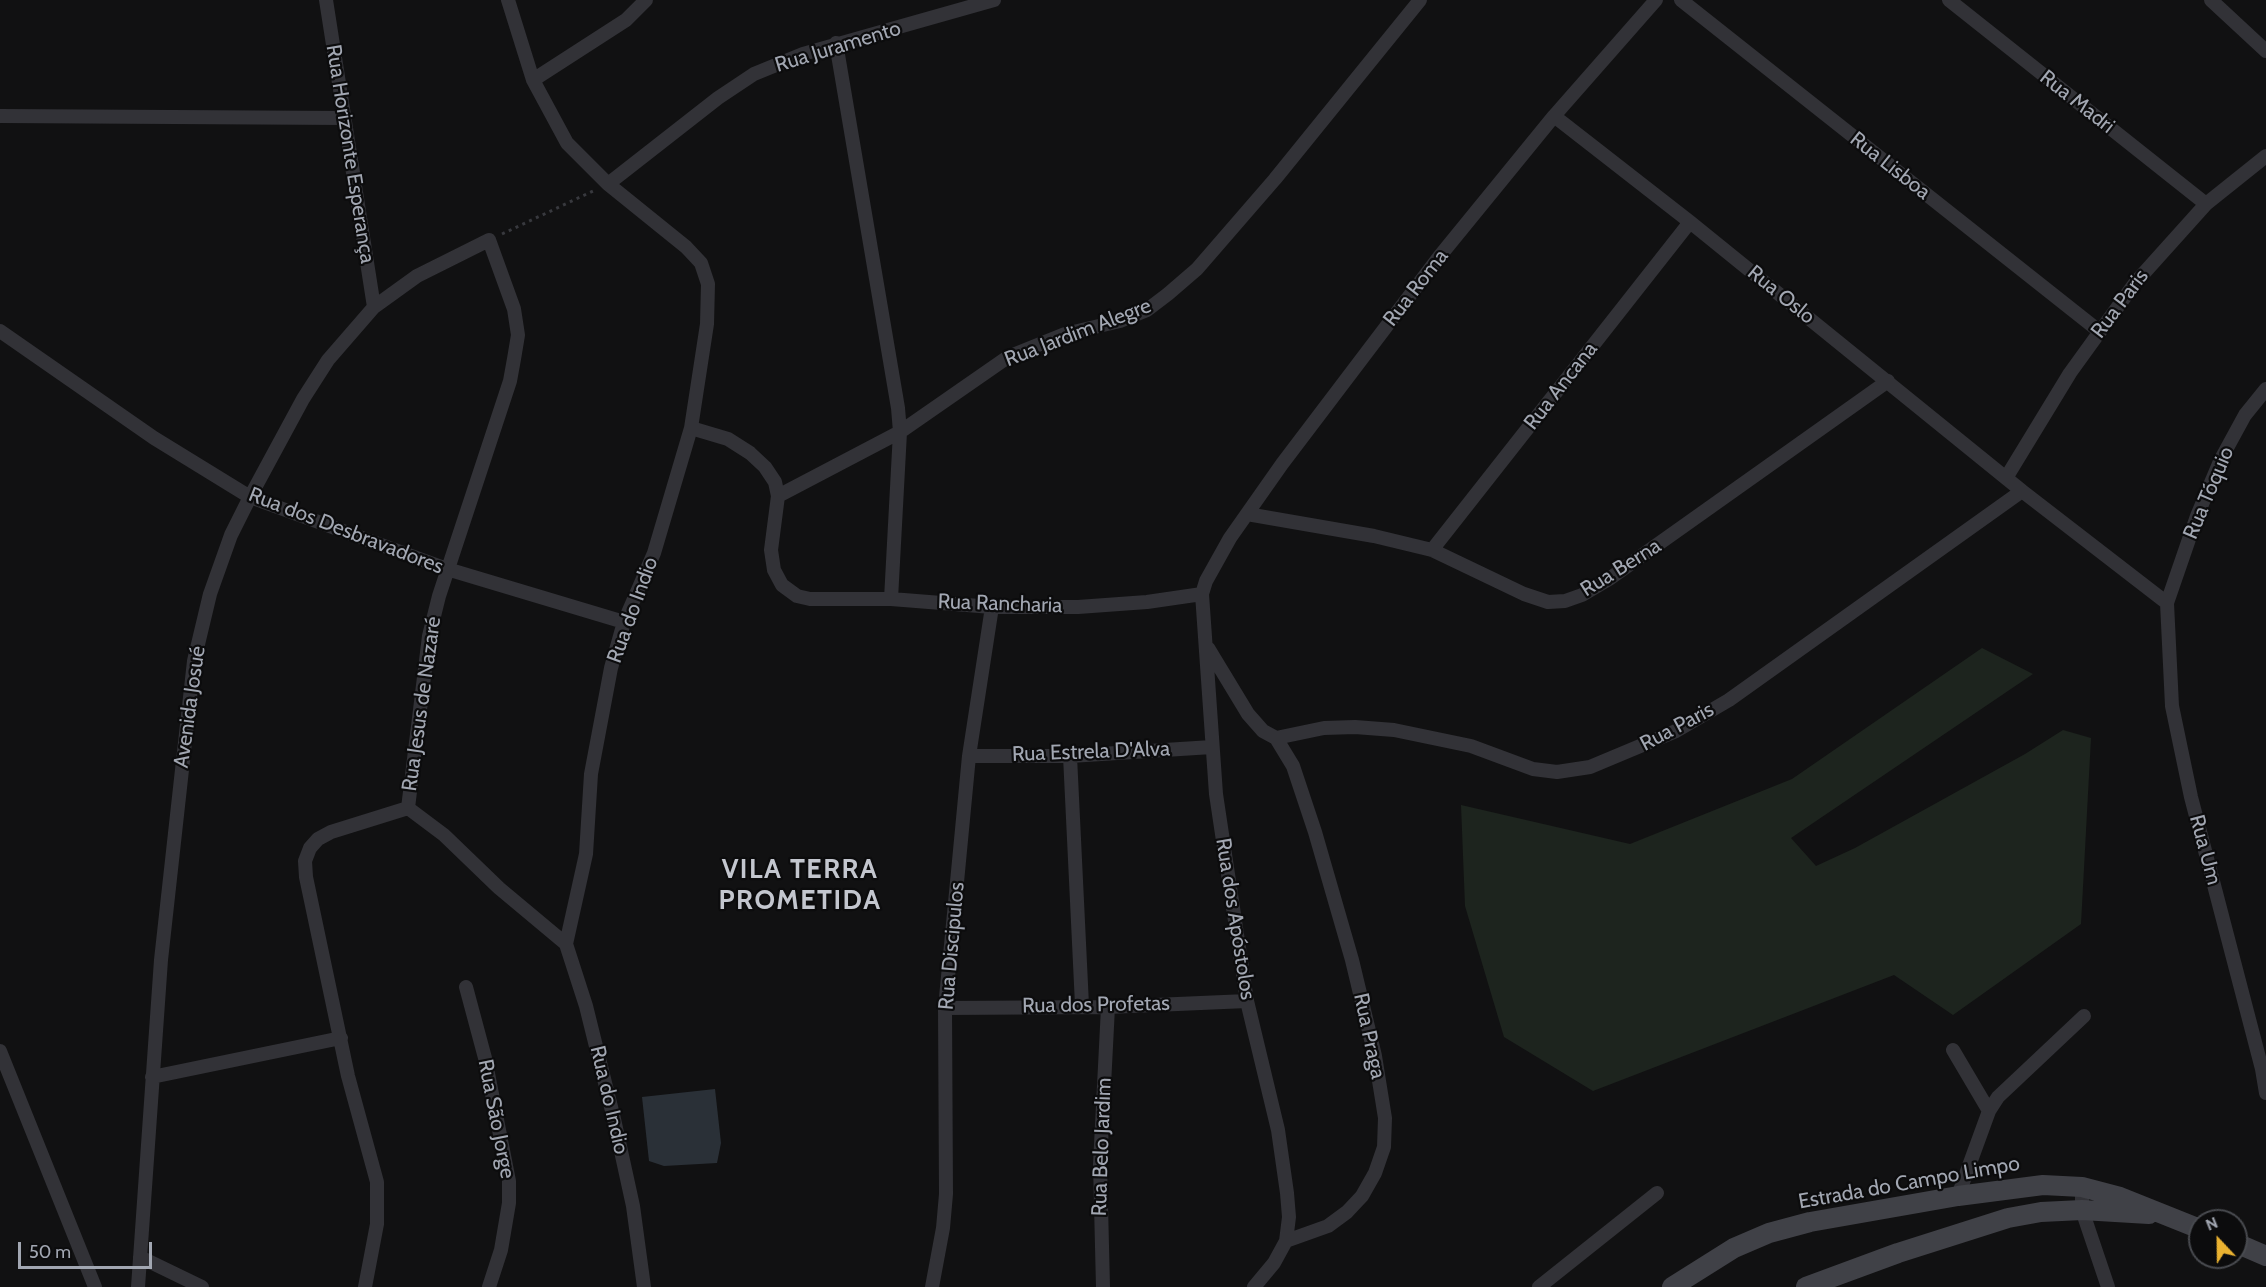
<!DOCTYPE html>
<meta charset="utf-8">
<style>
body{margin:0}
#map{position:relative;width:2266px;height:1287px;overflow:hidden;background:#111112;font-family:Cabin,sans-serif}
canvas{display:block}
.north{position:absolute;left:2188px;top:1209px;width:60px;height:60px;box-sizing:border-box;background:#0c0c0d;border:2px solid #484a4f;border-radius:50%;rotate:338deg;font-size:16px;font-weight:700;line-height:24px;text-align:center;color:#a2a7b2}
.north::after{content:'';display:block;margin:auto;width:21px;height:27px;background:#eab231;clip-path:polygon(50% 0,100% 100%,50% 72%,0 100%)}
.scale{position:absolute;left:18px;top:1242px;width:134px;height:27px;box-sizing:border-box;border:3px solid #a2a7b2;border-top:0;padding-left:8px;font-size:18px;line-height:21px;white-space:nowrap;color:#a2a7b2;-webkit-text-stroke:4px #0c0c0d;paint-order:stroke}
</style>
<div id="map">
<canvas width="2266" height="1287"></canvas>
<div class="north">N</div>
<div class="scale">50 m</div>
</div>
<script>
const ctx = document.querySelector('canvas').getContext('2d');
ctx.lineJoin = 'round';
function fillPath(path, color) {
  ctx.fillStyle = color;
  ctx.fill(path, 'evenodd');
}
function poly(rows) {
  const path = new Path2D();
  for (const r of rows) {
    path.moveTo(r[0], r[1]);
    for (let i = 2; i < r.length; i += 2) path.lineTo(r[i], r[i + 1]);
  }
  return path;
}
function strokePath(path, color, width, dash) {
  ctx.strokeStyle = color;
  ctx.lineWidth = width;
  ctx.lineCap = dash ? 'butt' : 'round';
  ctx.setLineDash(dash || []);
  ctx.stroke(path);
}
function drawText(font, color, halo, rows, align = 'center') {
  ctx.font = font + ' Cabin,sans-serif';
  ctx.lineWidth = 4.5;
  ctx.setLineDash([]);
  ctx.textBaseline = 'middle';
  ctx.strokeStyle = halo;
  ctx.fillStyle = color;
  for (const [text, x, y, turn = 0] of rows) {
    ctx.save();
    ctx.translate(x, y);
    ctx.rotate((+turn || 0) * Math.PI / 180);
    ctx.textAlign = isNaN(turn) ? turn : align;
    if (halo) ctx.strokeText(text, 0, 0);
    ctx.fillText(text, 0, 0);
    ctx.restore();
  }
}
const green = poly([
 [1982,648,2033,674,1791,838,1816,866,1855,848,2025,754,2063,730,2091,738,2081,924,1953,1015,1894,975,1593,1091,1504,1037,1465,906,1461,805,1630,844,1792,779]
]);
const water = poly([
 [715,1089,721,1143,717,1163,664,1166,649,1161,642,1097]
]);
const path = poly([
 [502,234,593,191]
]);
const street = poly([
 [326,0,374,307],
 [508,0,533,80,567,143,608,184,686,247,701,263,708,284,707,324,691,428,654,553,624,622,611,668,591,774,586,854,566,944,586,1006,614,1119,633,1206,644,1287],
 [1681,0,2099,331],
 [1949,0,2206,204],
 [2211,0,2266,51],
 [836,43,898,408,900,432,891,599],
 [533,80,626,20,646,0],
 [0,116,344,118],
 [1554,116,1690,222,2022,491,2167,603],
 [608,184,718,98,754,74,803,54,994,0],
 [0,331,154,438,250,497,447,569,624,622],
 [2266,389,2245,415,2221,459,2197,516,2167,603,2172,706,2191,797,2262,1069,2266,1093],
 [691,428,728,439,750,453,765,467,775,482,778,496,771,550,774,570,782,585,797,596,810,599,891,599,992,607,1078,607,1147,602,1202,594],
 [2006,478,2070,373,2135,283,2206,204,2266,156],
 [778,496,900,432,1008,357,1065,334,1120,321,1147,310,1168,294,1197,269,1275,179,1420,0],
 [1247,514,1374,536,1432,550,1524,594,1548,602,1565,601,1582,595,1609,579,1888,381],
 [1432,550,1690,222],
 [1208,648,1248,714,1263,731,1276,738,1293,766,1315,832,1352,960,1375,1056,1385,1118,1384,1147,1375,1173,1362,1196,1347,1212,1328,1226,1286,1241],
 [1276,738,1324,728,1355,727,1394,730,1471,746,1533,769,1557,772,1590,767,1676,731,1729,700,2022,491],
 [969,756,1070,756,1212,747],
 [1070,756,1082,1005],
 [408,808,444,835,499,888,566,944],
 [466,987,485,1058,509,1181,509,1203,501,1250,489,1287],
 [945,1008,1108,1007,1247,1001],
 [1953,1050,1989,1111],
 [0,1051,95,1287],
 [152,1077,341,1038],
 [2082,1187,2082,1210,2108,1287],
 [1958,1196,1989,1111,1998,1097,2084,1016],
 [140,1257,202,1287],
 [138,1287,161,960,194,661,210,594,231,535,250,497,303,399,328,360,374,307,417,276,489,240,514,309,518,335,514,359,510,381,439,596,429,636,408,808],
 [365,1287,377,1224,377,1182,348,1076,306,877,305,861,310,848,318,839,331,832,408,808],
 [932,1287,943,1228,946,1194,945,1008,969,756,992,607],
 [1103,1287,1100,1164,1108,1007],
 [1254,1287,1274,1263,1286,1241,1289,1217,1287,1193,1278,1130,1247,1001,1216,794,1202,594,1206,581,1230,538,1282,464,1439,257,1554,116,1656,0],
 [1539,1287,1657,1193]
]);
const secondary = poly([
 [2236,1243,2266,1256],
 [1672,1287,1734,1248,1769,1233,1810,1222,1958,1196,2043,1185,2082,1187,2120,1197,2200,1229],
 [1806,1287,1898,1253,2008,1218,2041,1212,2082,1210,2149,1214]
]);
const streetNames = [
 ["Rua Juramento",838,47,-17],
 ["Rua Madri",2077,102,38],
 ["Rua Horizonte Esperança",350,154,81],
 ["Rua Lisboa",1890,166,38],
 ["Rua Roma",1416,288,-52],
 ["Rua Oslo",1781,295,39],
 ["Rua Paris",2120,304,-53],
 ["Rua Jardim Alegre",1078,333,-21],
 ["Rua Ancana",1561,386,-52],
 ["Rua Tóquio",2209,493,-67],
 ["Rua dos Desbravadores",346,531,21],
 ["Rua Berna",1621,568,-32],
 ["Rua Rancharia",1000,604,2],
 ["Rua do Indio",633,610,-70],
 ["Rua Jesus de Nazaré",422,704,-82],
 ["Avenida Josué",190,707,-82],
 ["Rua Paris",1677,727,-28],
 ["Rua Estrela D'Alva",1091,752,-2],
 ["Rua Um",2205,850,75],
 ["Rua dos Apóstolos",1235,919,81],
 ["Rua Discipulos",952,946,-85],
 ["Rua dos Profetas",1096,1005,-1],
 ["Rua Praga",1369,1036,78],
 ["Rua do Indio",609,1100,77],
 ["Rua São Jorge",496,1119,79],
 ["Rua Belo Jardim",1102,1147,-88],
 ["Estrada do Campo Limpo",1909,1183,-10]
];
const districtNames = [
 ["VILA TERRA",800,870],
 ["PROMETIDA",800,901]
];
fillPath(green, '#1d241e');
fillPath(water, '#2a3037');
strokePath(path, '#38393e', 3, [3, 4.5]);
strokePath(street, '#323237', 14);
strokePath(secondary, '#404147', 20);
drawText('21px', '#a2a7b2', '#0c0c0d', streetNames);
ctx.letterSpacing = '1.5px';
drawText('bold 27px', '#c3c6ce', '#0c0c0d', districtNames);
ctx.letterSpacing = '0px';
</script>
